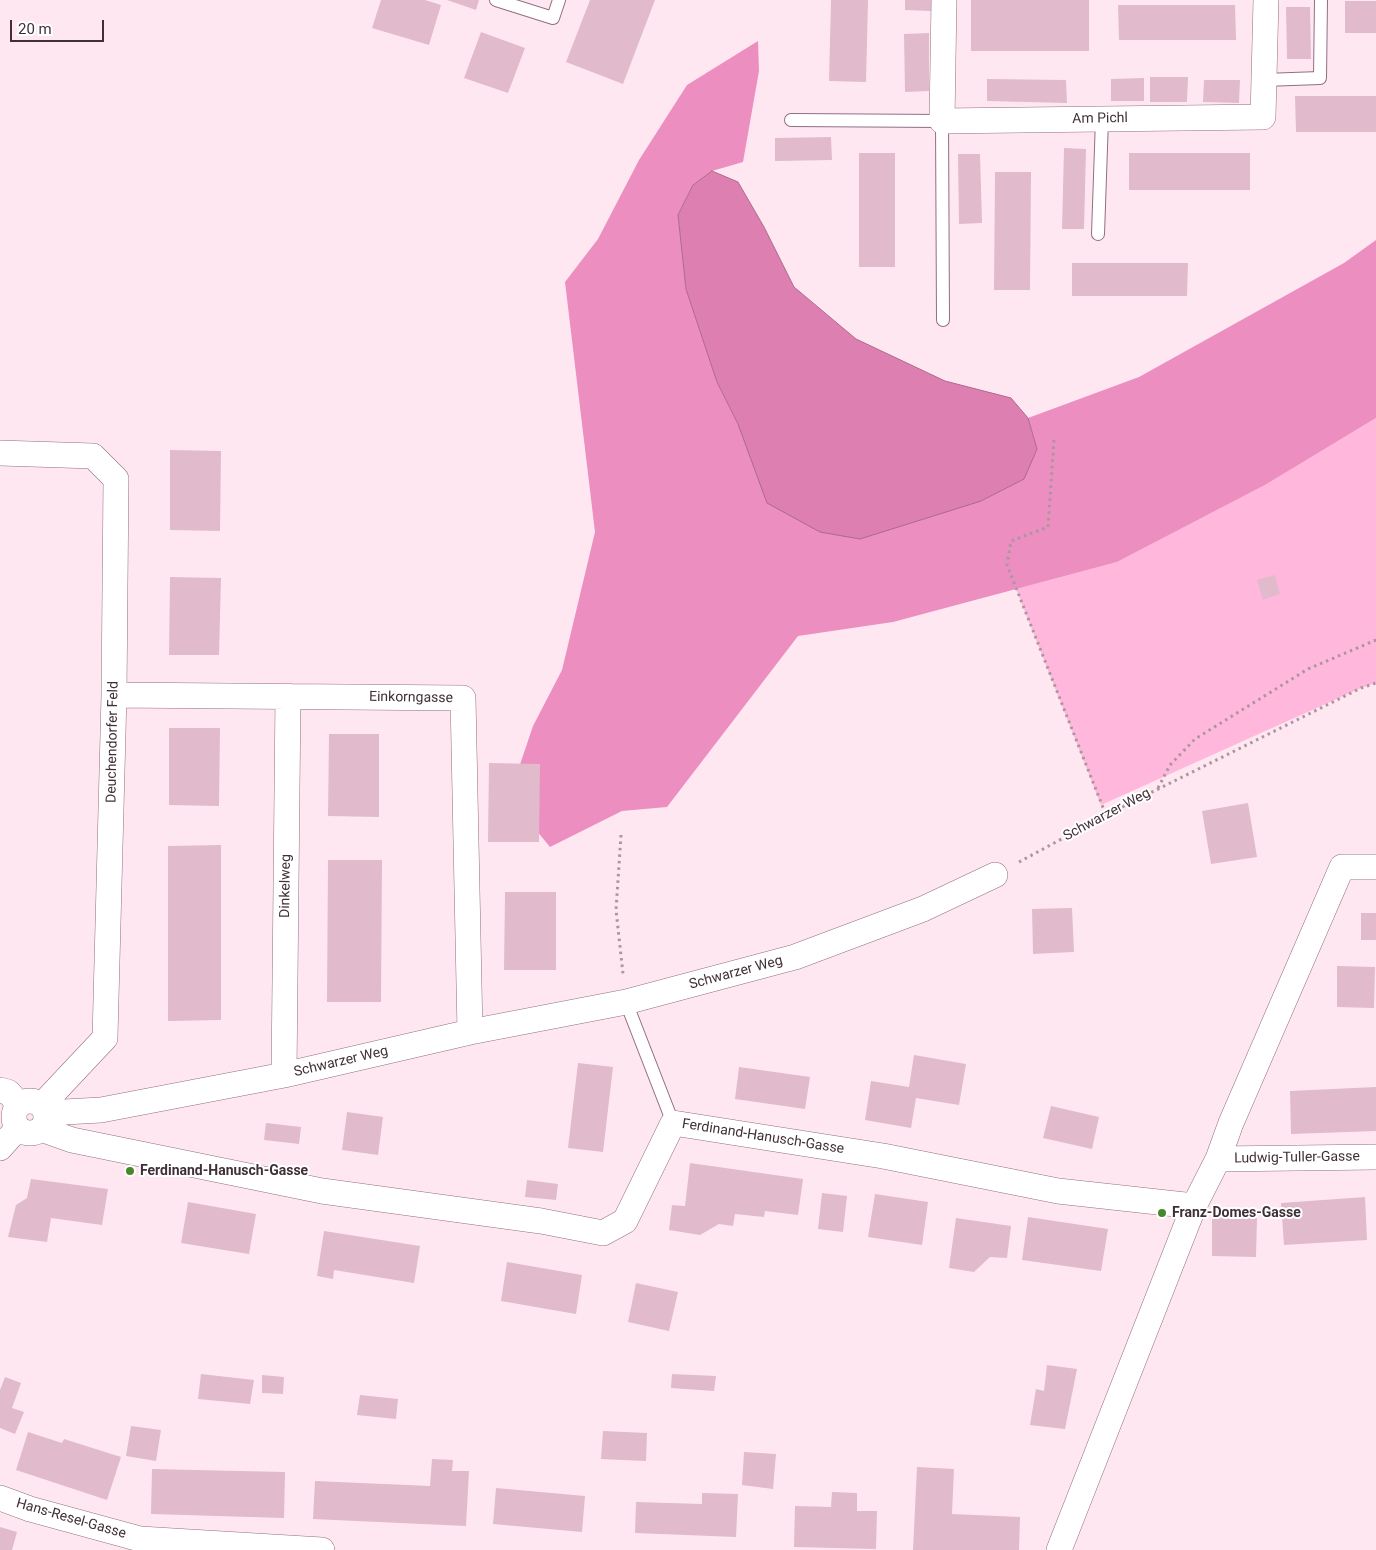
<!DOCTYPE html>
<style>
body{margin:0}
#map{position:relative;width:1376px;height:1550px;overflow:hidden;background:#ffe7f2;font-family:Roboto,sans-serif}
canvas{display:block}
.scale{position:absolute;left:10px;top:20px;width:94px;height:22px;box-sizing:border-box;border:2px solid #3f3037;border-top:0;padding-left:6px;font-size:15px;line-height:18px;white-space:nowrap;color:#3f3037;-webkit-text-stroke:4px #fff;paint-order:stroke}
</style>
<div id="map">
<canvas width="1376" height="1550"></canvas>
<div class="scale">20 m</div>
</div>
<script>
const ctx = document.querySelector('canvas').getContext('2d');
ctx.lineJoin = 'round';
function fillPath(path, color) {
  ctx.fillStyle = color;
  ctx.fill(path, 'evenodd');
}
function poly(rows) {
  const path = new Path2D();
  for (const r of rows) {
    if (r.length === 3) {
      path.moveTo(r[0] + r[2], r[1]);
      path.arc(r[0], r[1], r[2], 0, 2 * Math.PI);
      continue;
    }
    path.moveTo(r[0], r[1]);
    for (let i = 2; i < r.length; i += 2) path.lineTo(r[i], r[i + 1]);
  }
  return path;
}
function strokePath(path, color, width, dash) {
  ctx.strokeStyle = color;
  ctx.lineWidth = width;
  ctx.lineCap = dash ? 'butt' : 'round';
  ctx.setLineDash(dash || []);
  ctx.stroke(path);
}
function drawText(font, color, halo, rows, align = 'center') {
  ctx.font = font + ' Roboto,sans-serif';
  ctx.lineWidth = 4;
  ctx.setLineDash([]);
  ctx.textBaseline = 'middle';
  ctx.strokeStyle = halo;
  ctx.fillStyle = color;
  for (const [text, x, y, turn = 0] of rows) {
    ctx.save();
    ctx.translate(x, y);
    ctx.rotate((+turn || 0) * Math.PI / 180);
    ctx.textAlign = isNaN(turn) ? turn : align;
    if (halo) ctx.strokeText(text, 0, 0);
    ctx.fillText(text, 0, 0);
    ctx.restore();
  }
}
const green = poly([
 [1376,418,1376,683,1361,688,1101,805,1016,589,1117,562,1265,485]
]);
const forest = poly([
 [758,41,759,71,743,162,712,171,693,185,678,215,686,289,717,382,738,424,981,501,1023,479,1037,449,1028,418,1139,377,1344,263,1376,240,1376,418,1265,485,1117,562,893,622,798,636,667,807,622,811,550,847,509,797,533,726,562,670,595,532,565,282,598,239,639,160,687,85]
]);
const water = poly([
 [712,171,738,182,764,227,794,287,856,339,945,381,1011,398,1028,418,1037,449,1024,479,981,501,860,539,820,532,767,503,738,424,717,382,686,289,678,215,693,185,712,171]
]);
const building = poly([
 [381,0,425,0,441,5,429,45,372,28],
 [447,0,479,0,476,10],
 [590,0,655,0,623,84,566,62],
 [831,0,868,0,866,82,829,81],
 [905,0,931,0,931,11,905,10],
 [971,0,1089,0,1089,51,971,51],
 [1345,1,1376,1,1376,33,1345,33],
 [1118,5,1235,5,1236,40,1119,40],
 [1286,7,1310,7,1311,59,1287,59],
 [481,32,525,48,508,93,464,78],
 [929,33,929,91,905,92,904,34],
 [1150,77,1188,77,1187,102,1150,102],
 [1144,78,1144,101,1111,101,1111,79],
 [987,79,1066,80,1067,103,987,101],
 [1204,80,1240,80,1239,103,1203,102],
 [1295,96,1376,96,1376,132,1296,132],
 [831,137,832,160,775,161,775,138],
 [1064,148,1086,149,1084,229,1062,229],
 [859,153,895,153,895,267,859,267],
 [1129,153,1250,153,1250,190,1129,190],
 [958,154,980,154,982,223,959,224],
 [995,172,1031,172,1030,290,994,290],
 [1072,263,1188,263,1187,296,1072,296],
 [170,450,221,451,220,531,170,530],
 [1275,575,1280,594,1263,600,1257,580],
 [170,577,221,578,219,655,169,655],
 [169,728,220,728,219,806,169,805],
 [329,734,379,734,379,817,328,816],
 [489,763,540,764,539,842,488,842],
 [1248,803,1257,857,1211,864,1202,811],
 [221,845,221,1020,168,1021,168,846],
 [328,860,382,860,381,1002,327,1002],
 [505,892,556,892,556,970,504,970],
 [1072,908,1074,952,1033,954,1032,909],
 [1361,913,1376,913,1376,940,1361,940],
 [1337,966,1375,967,1374,1008,1337,1007],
 [914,1055,966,1064,959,1105,916,1098,911,1128,865,1120,871,1081,909,1087],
 [578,1063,613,1067,603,1152,568,1148],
 [739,1067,810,1077,805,1109,735,1099],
 [1376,1087,1376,1131,1291,1134,1290,1091],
 [1051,1106,1099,1117,1092,1149,1043,1138],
 [347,1112,383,1117,378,1155,342,1150],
 [266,1123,301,1127,299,1144,264,1140],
 [690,1163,803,1179,798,1215,765,1211,764,1217,735,1214,733,1226,719,1224,700,1235,669,1230,672,1205,685,1206],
 [31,1179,108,1189,102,1225,51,1218,47,1242,8,1237,16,1205,27,1198],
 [527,1180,558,1184,556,1200,525,1197],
 [822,1193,847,1196,843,1232,818,1229],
 [875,1194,928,1202,922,1245,868,1237],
 [1365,1197,1367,1240,1284,1245,1281,1203],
 [188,1202,256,1214,249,1254,181,1243],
 [1028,1217,1108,1229,1101,1271,1022,1260],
 [1212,1217,1257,1218,1256,1257,1212,1256],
 [956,1218,1011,1226,1007,1258,990,1257,974,1272,949,1268],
 [324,1231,420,1246,414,1283,334,1270,333,1279,317,1276],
 [507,1262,582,1275,576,1314,501,1301],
 [636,1283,678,1292,669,1331,628,1322],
 [1047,1365,1077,1369,1065,1429,1030,1425,1036,1389,1044,1391],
 [201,1374,254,1380,250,1404,198,1399],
 [672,1374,716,1376,714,1391,671,1388],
 [262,1375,284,1377,283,1394,262,1393],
 [5,1377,21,1383,12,1408,24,1412,15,1434,0,1428,0,1390],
 [360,1395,398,1399,396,1419,357,1415],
 [131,1426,161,1430,156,1461,126,1456],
 [603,1431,647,1433,646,1461,601,1459],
 [28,1432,62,1443,64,1439,121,1457,107,1500,16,1470],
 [744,1452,776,1454,773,1489,742,1485],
 [432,1459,453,1460,452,1471,469,1471,466,1526,313,1519,315,1481,430,1486],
 [917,1467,954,1469,952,1514,1020,1517,1019,1550,913,1550],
 [152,1469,285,1472,284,1518,151,1514],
 [496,1488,585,1496,582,1532,493,1524],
 [832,1492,857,1493,857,1511,877,1511,876,1549,794,1547,795,1506,831,1507],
 [702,1493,738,1494,736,1537,635,1533,636,1502,702,1504],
 [0,1527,17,1532,12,1550,0,1550]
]);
const path = poly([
 [1054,440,1048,527,1011,541,1007,565,1106,815],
 [1158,788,1170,765,1195,739,1308,669,1376,640],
 [621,835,616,910,623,974],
 [1019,862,1106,815,1361,688,1376,683]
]);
const lane = poly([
 [496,0,553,18,559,0],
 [1264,80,1320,78,1321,0],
 [791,120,942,121,943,320],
 [1098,234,1102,119],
 [626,1002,673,1123]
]);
const street = poly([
 [944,0,942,121,1263,117,1266,0],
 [0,453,93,456,116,479,114,695,105,1038,42,1105],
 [114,695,463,698,470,1032],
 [284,1075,288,696],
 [0,1090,8,1092,19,1104],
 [30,1117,16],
 [46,1113,101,1110,284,1075,470,1032,626,1002,795,957,923,909,995,875],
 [41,1129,72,1140,322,1191,541,1221,603,1233,625,1221,673,1123,883,1156,1058,1191,1194,1206],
 [0,1148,18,1128],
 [1218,1159,1376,1157],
 [0,1498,30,1509,140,1539,322,1550],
 [1059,1550,1194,1206,1218,1159,1231,1123,1342,867,1376,867]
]);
const markers = [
 [130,1171,5,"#46882b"],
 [1162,1213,5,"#46882b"]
];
const streetNames = [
 ["Am Pichl",1100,119,-1],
 ["Einkorngasse",411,698,1],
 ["Deuchendorfer Feld",113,742,-89],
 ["Schwarzer Weg",1107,815,-28],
 ["Dinkelweg",286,886,-89],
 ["Schwarzer Weg",736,973,-15],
 ["Schwarzer Weg",341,1062,-13],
 ["Ferdinand-Hanusch-Gasse",763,1137,9],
 ["Ludwig-Tuller-Gasse",1297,1158,-1],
 ["Hans-Resel-Gasse",71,1519,16]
];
const poiNames = [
 ["Ferdinand-Hanusch-Gasse",140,1171],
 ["Franz-Domes-Gasse",1172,1213]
];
fillPath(green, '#ffb8db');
fillPath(forest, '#ec8ebf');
fillPath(water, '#dd80b1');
strokePath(water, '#ae688c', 1);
fillPath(building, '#e1bacc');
strokePath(lane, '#916f80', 14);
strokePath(street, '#916f80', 26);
strokePath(path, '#aa969f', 3, [2.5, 4]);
strokePath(lane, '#fff', 12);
strokePath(street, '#fff', 25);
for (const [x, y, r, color] of markers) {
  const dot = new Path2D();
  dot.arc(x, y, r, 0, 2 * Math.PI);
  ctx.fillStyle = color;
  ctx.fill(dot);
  strokePath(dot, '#fff', 2);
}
drawText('14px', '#3f3037', '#fff', streetNames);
drawText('bold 14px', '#3f3037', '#fff', poiNames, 'left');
</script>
